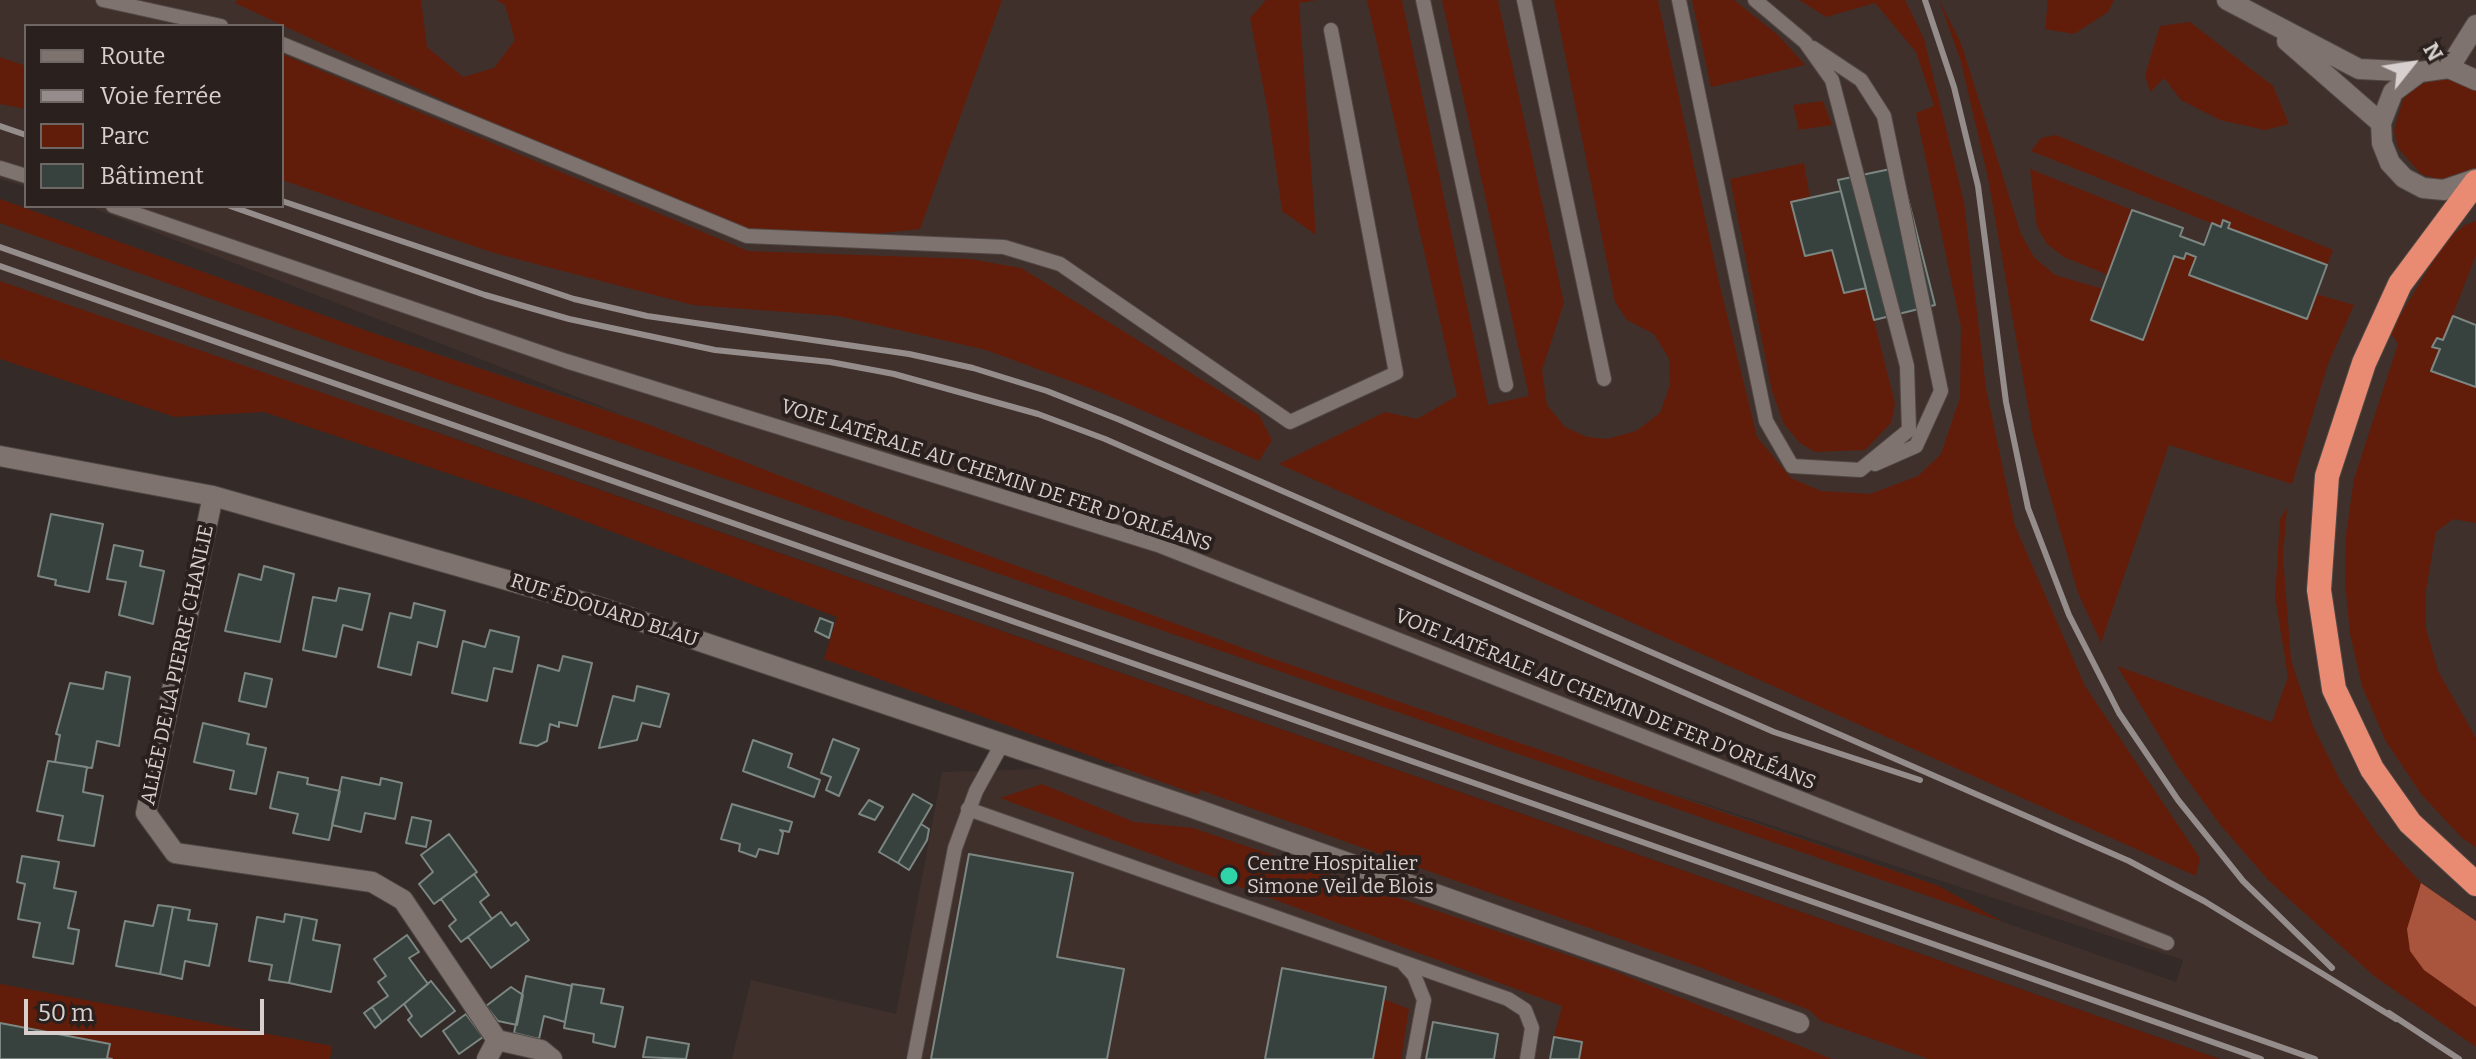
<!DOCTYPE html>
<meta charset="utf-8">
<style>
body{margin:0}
#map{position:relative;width:2476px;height:1059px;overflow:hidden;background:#342a28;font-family:Bitter,serif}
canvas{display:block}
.legend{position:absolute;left:24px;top:24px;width:260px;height:184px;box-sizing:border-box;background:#2a211e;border:2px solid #6f6764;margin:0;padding:10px 14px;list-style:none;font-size:24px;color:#d7d0ce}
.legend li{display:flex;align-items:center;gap:16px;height:40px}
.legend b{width:40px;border:2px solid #6f6764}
.north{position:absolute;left:2372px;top:24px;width:80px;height:80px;-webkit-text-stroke:6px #2a211e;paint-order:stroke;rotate:60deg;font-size:22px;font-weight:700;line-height:32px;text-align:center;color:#d7d0ce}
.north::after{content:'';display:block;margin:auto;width:28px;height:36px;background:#d7d0ce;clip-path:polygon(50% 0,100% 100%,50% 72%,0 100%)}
.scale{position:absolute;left:24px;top:999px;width:240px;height:36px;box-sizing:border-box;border:4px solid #d7d0ce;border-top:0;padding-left:10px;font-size:24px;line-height:28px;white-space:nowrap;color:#d7d0ce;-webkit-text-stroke:6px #2a211e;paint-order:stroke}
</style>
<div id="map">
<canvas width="2476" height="1059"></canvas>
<ul class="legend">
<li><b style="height:10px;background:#7f736f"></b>Route</li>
<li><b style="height:10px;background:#958d8b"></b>Voie ferrée</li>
<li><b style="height:22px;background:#621d0a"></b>Parc</li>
<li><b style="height:22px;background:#37413d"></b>Bâtiment</li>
</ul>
<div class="north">N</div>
<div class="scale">50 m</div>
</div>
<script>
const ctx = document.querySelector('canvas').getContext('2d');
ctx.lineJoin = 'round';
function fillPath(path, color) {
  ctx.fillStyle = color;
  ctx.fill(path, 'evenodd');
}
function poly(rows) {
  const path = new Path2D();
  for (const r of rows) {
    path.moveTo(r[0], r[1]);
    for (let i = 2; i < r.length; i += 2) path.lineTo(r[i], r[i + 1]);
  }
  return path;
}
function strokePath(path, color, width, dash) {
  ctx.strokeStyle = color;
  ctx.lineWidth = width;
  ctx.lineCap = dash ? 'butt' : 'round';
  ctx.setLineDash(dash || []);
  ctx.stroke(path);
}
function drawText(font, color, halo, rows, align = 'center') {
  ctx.font = font + ' Bitter,serif';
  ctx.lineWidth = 8;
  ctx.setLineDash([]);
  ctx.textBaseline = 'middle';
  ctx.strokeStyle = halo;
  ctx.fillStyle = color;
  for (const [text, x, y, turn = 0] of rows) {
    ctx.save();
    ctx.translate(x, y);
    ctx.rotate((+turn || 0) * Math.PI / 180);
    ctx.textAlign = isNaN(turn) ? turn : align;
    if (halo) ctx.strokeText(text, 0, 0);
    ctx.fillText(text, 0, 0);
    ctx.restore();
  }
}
const built = poly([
 [0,0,2476,0,2476,1059,2220,1059,428,429,264,412,0,329,0,199,373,333,626,416,88,206,282,206,282,26,26,26,26,187,0,179],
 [1651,786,2183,960,2176,982,2003,922,1939,886],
 [1204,764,2076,1059,732,1059,751,980,896,1014,942,772]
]);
const green = poly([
 [237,0,421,0,427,47,463,77,494,68,515,40,505,5,496,0,1002,0,920,229,864,235,745,229,502,128,235,3],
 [1266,0,1317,0,1299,3,1316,235,1282,211,1268,112,1250,18],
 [1367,0,1402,0,1488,405,1529,396,1442,0,1498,0,1564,303,1542,370,1547,405,1565,427,1587,437,1607,439,1636,431,1660,413,1670,385,1669,359,1654,334,1627,320,1615,302,1554,0,1658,0,1719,282,1757,437,1791,478,1821,491,1870,494,1918,476,1941,454,1960,397,1961,327,1916,113,1934,106,1916,52,1875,3,1826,17,1799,0,1905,0,1924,39,1964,202,1986,388,2015,526,2085,686,2200,858,2196,876,1279,464,1385,412,1417,419,1457,396],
 [1692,0,1734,0,1778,35,1805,65,1711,87],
 [1939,0,1961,43,2021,234,2034,257,2055,275,2103,289,2092,321,2143,339,2174,256,2184,259,2186,253,2196,257,2189,274,2316,294,2354,305,2328,364,2292,484,2169,445,2101,643,2078,593,2033,435,1988,178,1961,62],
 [2048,0,2114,0,2108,12,2074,34,2045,29],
 [2190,22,2273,86,2289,124,2265,130,2220,120,2181,100,2164,78,2150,92,2145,75,2160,26],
 [282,54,748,251,970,259,1021,268,1259,415,1272,440,1259,461,1100,392,986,350,838,316,693,305,494,253,282,180],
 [0,57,26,66,26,109,0,104],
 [2444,76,2476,87,2476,169,2455,179,2437,179,2421,174,2398,148,2394,131,2403,99,2414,87],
 [1823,101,1832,125,1799,130,1793,105],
 [2056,135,2333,250,2327,265,2228,228,2230,222,2224,220,2221,227,2031,151,2041,138],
 [1804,163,1810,198,1791,203,1804,255,1832,250,1844,293,1866,288,1895,404,1891,423,1865,450,1815,452,1800,443,1784,424,1772,391,1730,179],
 [2030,169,2132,210,2108,275,2064,257,2047,244,2037,227],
 [0,199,373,333,647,424,943,539,1265,656,1939,886,2003,922,339,345,0,223],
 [2476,221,2476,255,2443,340,2437,338,2433,346,2440,349,2432,371,2476,387,2476,523,2453,519,2436,532,2426,590,2426,628,2438,671,2476,738,2476,848,2461,837,2421,794,2385,740,2362,686,2350,634,2345,582,2346,534,2354,479,2398,344,2390,332,2446,240,2465,225],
 [0,281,427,429,2220,1059,1929,1059,1821,1021,1809,1010,1699,967,1200,790,1198,795,824,659,837,617,537,503,264,412,175,417,0,359],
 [2287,508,2283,556,2291,660,2313,726,2341,782,2378,835,2421,883,2476,921,2476,1047,2374,976,2268,880,2222,827,2178,767,2117,666,2272,722,2288,677,2275,597,2280,519],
 [1042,784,1134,822,1193,828,1617,972,1832,1059,1579,1059,1582,1042,1554,1037,1562,1006,1000,798],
 [0,984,332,1046,330,1059,0,1059],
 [1384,999,1409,1009,1401,1059,1373,1059]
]);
const water = poly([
 [2421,883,2476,921,2476,1007,2424,970,2410,951,2407,929]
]);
const building = poly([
 [1900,167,1935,305,1874,320,1838,180,1900,167],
 [1841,191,1866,288,1844,293,1832,250,1805,256,1791,202,1841,191],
 [2132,210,2183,228,2180,236,2204,245,2212,223,2221,227,2223,220,2230,223,2228,228,2327,265,2307,319,2189,275,2196,257,2186,253,2184,259,2174,256,2143,340,2091,320,2132,210],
 [2453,316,2476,325,2476,387,2431,371,2440,349,2432,347,2437,338,2443,340,2453,316],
 [51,514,103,524,89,592,55,585,56,580,38,576,51,514],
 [114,545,143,551,140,566,164,571,153,624,119,615,126,582,107,579,114,545],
 [264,566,294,574,280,642,225,631,239,574,261,580,264,566],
 [339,588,370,594,362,630,343,625,336,657,303,650,313,597,336,601,339,588],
 [414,603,445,611,437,647,418,642,411,675,378,667,390,613,411,618,414,603],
 [820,618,833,623,829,638,815,631,820,618],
 [490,630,519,637,512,672,494,668,487,701,452,693,463,641,485,647,490,630],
 [563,656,592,663,577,726,559,722,559,727,550,724,547,741,537,746,520,743,538,665,559,671,563,656],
 [106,672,130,677,119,746,97,741,92,768,55,762,60,735,56,734,70,683,103,689,106,672],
 [245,673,272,679,266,707,239,701,245,673],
 [637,686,669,694,660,727,642,723,637,740,599,748,613,696,634,701,637,686],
 [203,723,249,734,247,744,266,748,256,794,230,789,234,771,194,762,203,723],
 [833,739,859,749,839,796,826,790,831,777,821,773,833,739],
 [753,740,792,754,788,767,820,780,814,797,743,771,753,740],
 [48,761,87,767,83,792,103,796,94,846,58,840,63,816,37,811,48,761],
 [278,772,308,778,307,784,340,791,329,840,293,833,298,814,270,808,278,772],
 [342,777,380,785,381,778,402,783,395,819,365,813,361,832,332,825,342,777],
 [913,794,932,805,898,863,879,852,913,794],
 [869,800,883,807,875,820,859,814,869,800],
 [732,804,792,822,789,832,780,830,783,833,778,854,759,849,756,857,739,851,740,844,721,839,732,804],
 [412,817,431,821,426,847,406,843,412,817],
 [921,824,929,829,927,840,909,870,898,863,921,824],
 [449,834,477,872,434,904,419,884,433,872,421,855,449,834],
 [969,854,1073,873,1057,957,1124,969,1107,1059,931,1059,969,854],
 [22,856,59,862,54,888,76,892,68,928,79,930,73,964,33,957,40,923,18,919,25,884,17,882,22,856],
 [474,874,489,895,480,902,492,919,461,942,449,926,456,920,441,899,474,874],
 [158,905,173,907,160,974,116,966,125,921,153,926,158,905],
 [173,907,190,910,188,920,217,924,209,966,185,961,182,979,160,974,173,907],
 [501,912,511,926,516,922,529,940,491,968,468,937,501,912],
 [285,914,302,917,289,983,269,980,272,965,249,961,257,917,284,922,285,914],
 [302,917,317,920,313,940,340,945,331,992,289,983,302,917],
 [407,935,419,952,409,958,428,984,382,1022,372,1007,388,996,378,982,386,976,374,959,407,935],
 [1282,968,1386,987,1373,1059,1265,1059,1282,968],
 [526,976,572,986,565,1022,544,1016,539,1039,514,1033,526,976],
 [431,981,455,1011,421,1037,408,1020,412,1016,404,1004,431,981],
 [572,984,604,989,601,1003,623,1007,615,1047,593,1042,594,1034,564,1028,572,984],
 [511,987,523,995,517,1025,498,1021,486,1006,511,987],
 [372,1007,382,1022,375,1028,364,1013,372,1007],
 [466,1014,483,1037,459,1054,443,1031,466,1014],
 [1433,1022,1498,1034,1494,1059,1426,1059,1433,1022],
 [0,1023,110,1044,107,1058,112,1059,0,1059,0,1023],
 [647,1037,689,1044,686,1059,643,1057,647,1037],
 [1554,1037,1582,1042,1579,1059,1550,1059,1554,1037]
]);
const lane = poly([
 [103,0,221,26],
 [1423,0,1506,385],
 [1524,0,1604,379],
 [1679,0,1766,421,1792,466,1860,470,1909,430,1907,366,1832,80,1805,42,1755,0],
 [282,44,747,236,1004,247,1060,264,1290,422,1396,373,1331,30],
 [1813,48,1861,80,1884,116,1941,391,1916,446,1875,464],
 [0,168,26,176],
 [113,206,566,361,1158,545,2167,943],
 [968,809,1508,999,1525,1010,1532,1028,1527,1059],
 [1404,964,1414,975,1424,1000,1413,1059],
 [914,1059,955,848,976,791,1002,744]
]);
const street = poly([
 [0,456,213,496,587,603,1196,809,1799,1023],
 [213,496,146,813,175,853,372,882,403,900,497,1040,541,1050,552,1059],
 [487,1059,497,1040]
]);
const secondary = poly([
 [2227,0,2359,69,2420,72],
 [2287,41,2381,123],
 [2449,68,2476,25],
 [2476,80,2449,68,2420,72,2393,92,2381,123,2382,143,2390,163,2404,178,2423,188,2444,190,2476,179]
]);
const highway = poly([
 [2476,182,2400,284,2364,363,2327,476,2319,590,2334,689,2372,769,2410,823,2476,884]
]);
const rail = poly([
 [1925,0,1954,87,1978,186,2006,402,2028,508,2069,615,2119,713,2178,800,2243,881,2332,968],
 [0,126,26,135],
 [282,201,574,299,647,316,909,354,973,368,1047,391,1120,420,2129,861,2204,901,2396,1019],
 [230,206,485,295,569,319,715,350,830,362,894,374,1038,414,1105,439,1774,732,1920,780],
 [0,247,2315,1059],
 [0,266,2261,1059],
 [2389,1013,2459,1059]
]);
const markers = [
 [1229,876,10,"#30d4a9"]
];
const streetNames = [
 ["VOIE LATÉRALE AU CHEMIN DE FER D'ORLÉANS",996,476,18],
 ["RUE ÉDOUARD BLAU",604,611,18],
 ["ALLÉE DE LA PIERRE CHANLIE",178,665,-78],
 ["VOIE LATÉRALE AU CHEMIN DE FER D'ORLÉANS",1605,700,22]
];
const poiNames = [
 ["Centre Hospitalier",1247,864],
 ["Simone Veil de Blois",1247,887]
];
fillPath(built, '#40302b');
fillPath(green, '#621d0a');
fillPath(water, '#a9553e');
fillPath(building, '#37413d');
strokePath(building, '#7c8783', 2);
strokePath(lane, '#504845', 16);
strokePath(street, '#504845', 22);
strokePath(secondary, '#504845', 22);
strokePath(highway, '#504845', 26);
strokePath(lane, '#7f736f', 14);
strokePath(street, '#7f736f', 20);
strokePath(secondary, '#7f736f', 20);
strokePath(highway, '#e98b72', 24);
strokePath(rail, '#958d8b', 6);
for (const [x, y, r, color] of markers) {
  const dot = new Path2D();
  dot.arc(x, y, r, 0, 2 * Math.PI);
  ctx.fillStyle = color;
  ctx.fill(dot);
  strokePath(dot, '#2a211e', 3);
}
drawText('20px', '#d7d0ce', '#2a211e', streetNames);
drawText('20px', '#d7d0ce', '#2a211e', poiNames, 'left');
</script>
